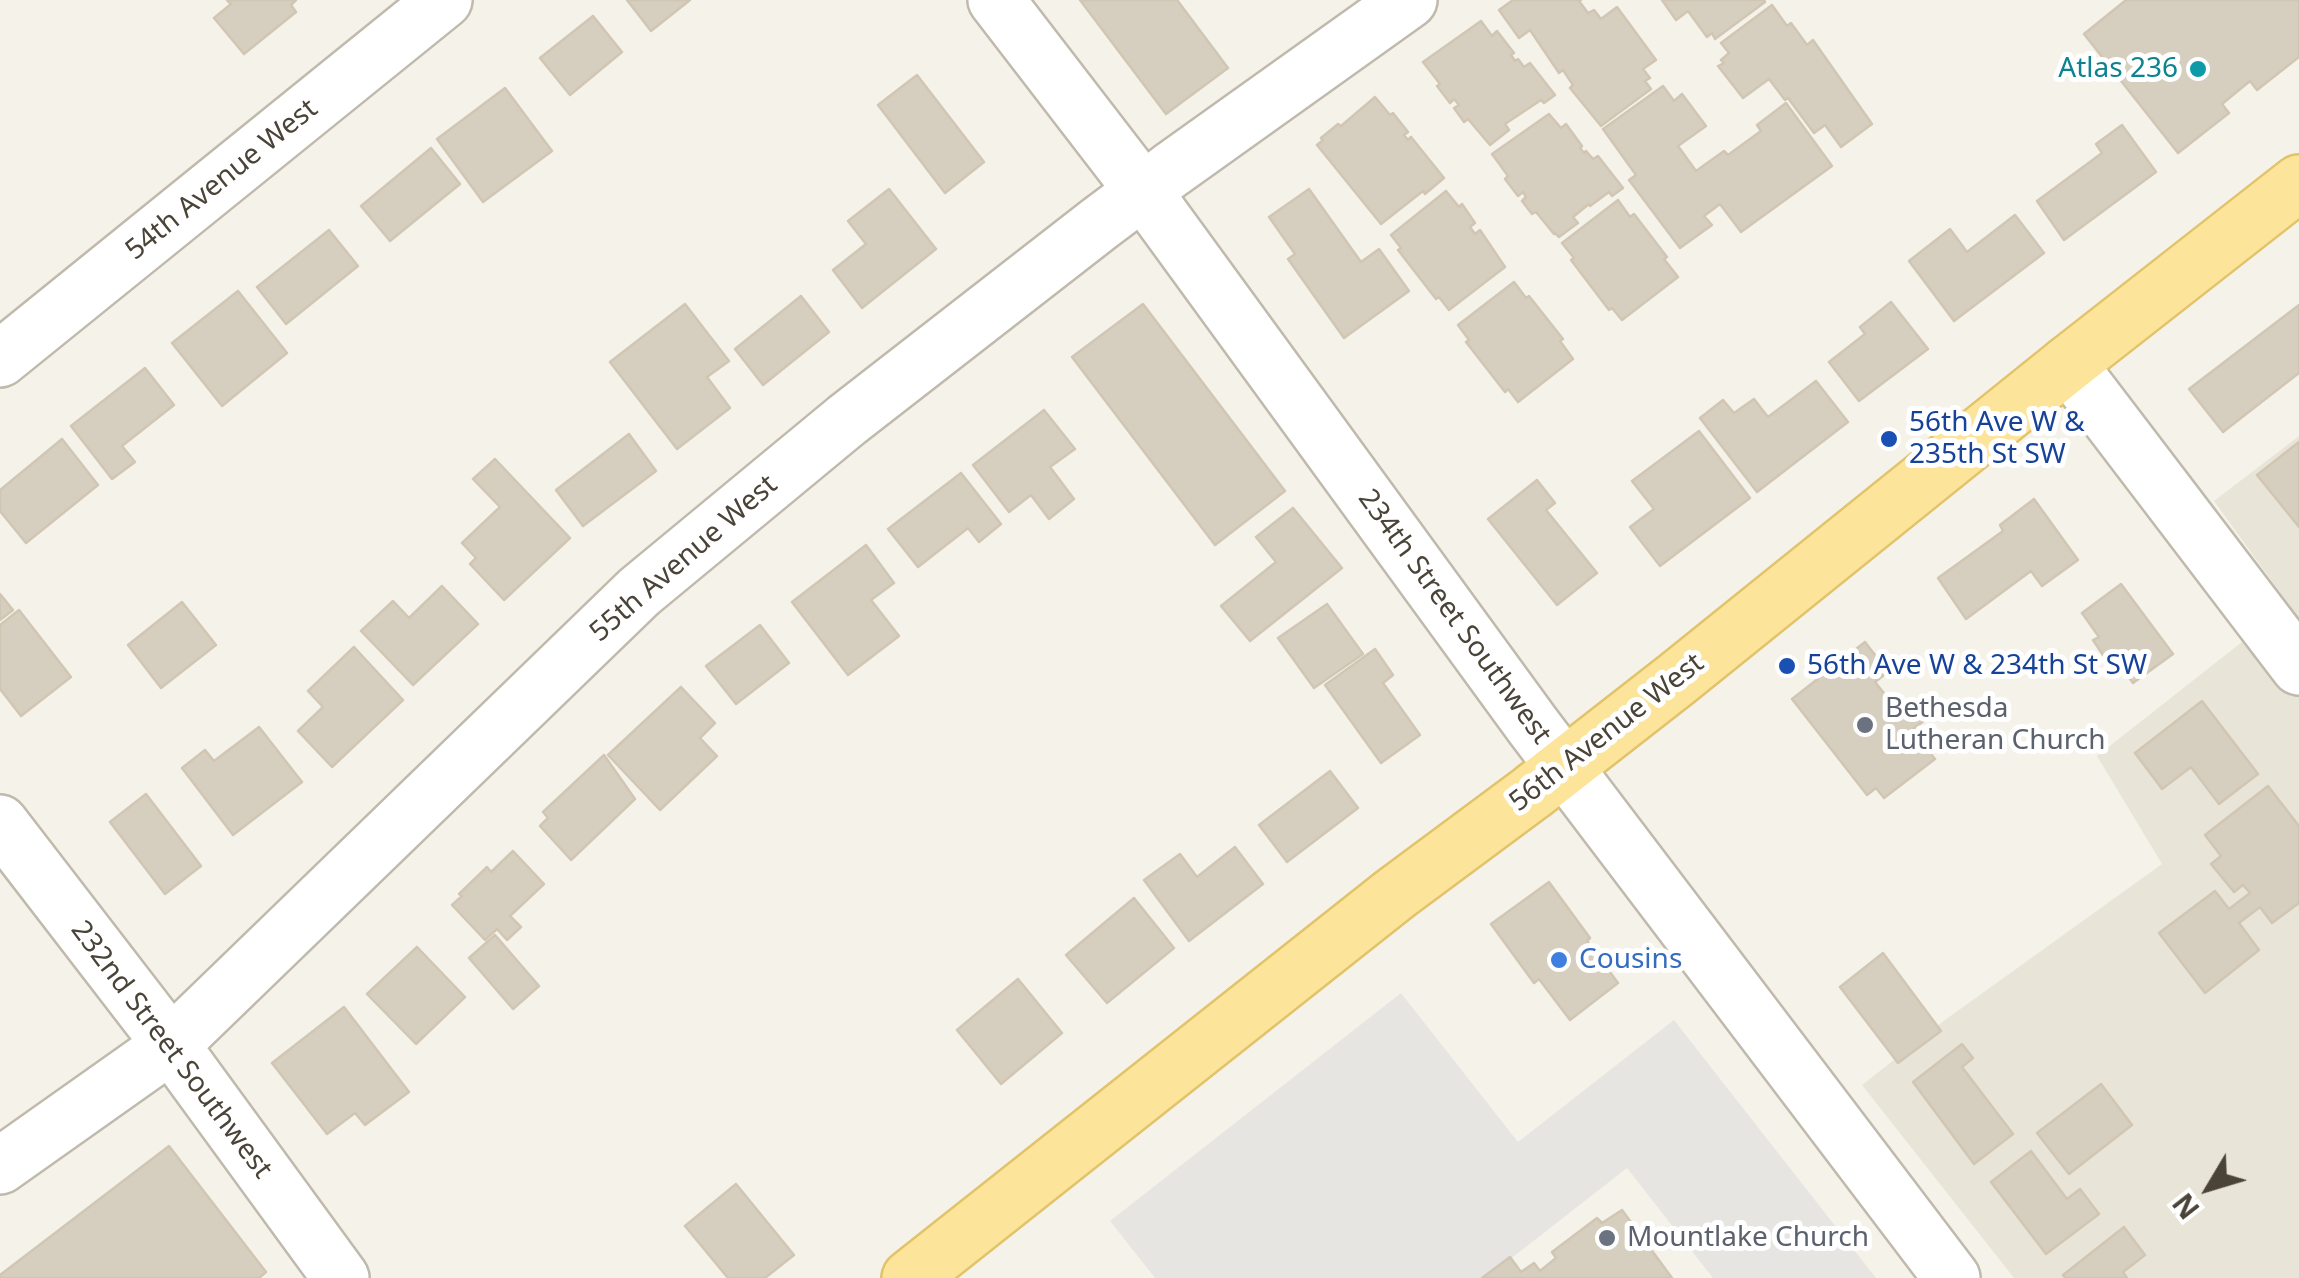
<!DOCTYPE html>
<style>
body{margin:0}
#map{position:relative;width:2299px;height:1278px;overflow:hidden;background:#f5f2ea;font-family:"Noto Sans",sans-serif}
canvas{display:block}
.north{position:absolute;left:2159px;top:1138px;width:100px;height:100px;-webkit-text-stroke:8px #fff;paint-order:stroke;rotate:232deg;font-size:28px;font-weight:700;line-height:40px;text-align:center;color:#494338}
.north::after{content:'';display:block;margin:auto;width:35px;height:45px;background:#494338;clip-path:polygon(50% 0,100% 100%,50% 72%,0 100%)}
</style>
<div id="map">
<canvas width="2299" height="1278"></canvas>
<div class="north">N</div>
</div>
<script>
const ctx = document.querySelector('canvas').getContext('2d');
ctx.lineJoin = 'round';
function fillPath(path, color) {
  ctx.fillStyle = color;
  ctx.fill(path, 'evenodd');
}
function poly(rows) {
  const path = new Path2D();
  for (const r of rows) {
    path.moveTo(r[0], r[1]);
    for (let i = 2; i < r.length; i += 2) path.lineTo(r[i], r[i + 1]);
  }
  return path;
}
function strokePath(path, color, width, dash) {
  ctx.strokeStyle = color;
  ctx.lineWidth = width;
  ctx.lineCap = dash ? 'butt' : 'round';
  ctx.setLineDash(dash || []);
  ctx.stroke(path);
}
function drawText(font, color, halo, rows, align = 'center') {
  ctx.font = font + ' "Noto Sans",sans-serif';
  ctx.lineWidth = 10;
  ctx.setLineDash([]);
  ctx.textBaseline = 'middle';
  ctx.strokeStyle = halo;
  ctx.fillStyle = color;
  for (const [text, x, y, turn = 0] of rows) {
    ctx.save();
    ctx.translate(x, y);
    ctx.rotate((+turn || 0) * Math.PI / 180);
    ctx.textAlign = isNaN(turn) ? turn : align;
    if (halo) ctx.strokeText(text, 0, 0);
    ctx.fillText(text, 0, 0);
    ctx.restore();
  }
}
const residential = poly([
 [2299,436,2299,1278,2014,1278,1862,1085,1945,1020,2162,864,2097,756,2289,605,2214,501]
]);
const parking = poly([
 [1401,993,1518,1142,1674,1020,1876,1278,1713,1278,1627,1168,1486,1278,1155,1278,1110,1221]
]);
const building = poly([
 [227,0,296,0,291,5,296,12,244,54,214,18,231,4,227,0],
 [627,0,690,0,651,31,627,0],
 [1080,0,1177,0,1228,68,1166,114,1080,0],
 [1513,0,1581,0,1579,1,1588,13,1594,10,1601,19,1617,7,1656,60,1643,69,1650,78,1645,81,1651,89,1601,126,1570,88,1573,85,1563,70,1559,73,1530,30,1519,38,1499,10,1513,0],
 [1662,0,1764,0,1765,2,1715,39,1712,33,1707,37,1688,11,1676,20,1662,0],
 [2126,0,2299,0,2299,57,2257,90,2250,81,2222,104,2229,113,2178,153,2084,34,2126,0],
 [1772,5,1787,26,1791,23,1807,45,1813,40,1872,124,1841,147,1825,125,1814,133,1788,98,1785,100,1769,79,1743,98,1718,66,1724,63,1721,60,1729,53,1721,43,1772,5],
 [593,16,622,52,570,95,540,58,593,16],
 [1481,21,1492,36,1497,31,1514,53,1511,55,1515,61,1518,59,1524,67,1530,63,1555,95,1544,103,1541,100,1505,124,1509,130,1490,145,1468,119,1464,122,1454,108,1459,105,1454,99,1450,103,1437,86,1440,84,1423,62,1481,21],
 [917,75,984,162,945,193,878,105,917,75],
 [1663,86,1674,101,1682,94,1706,126,1678,146,1696,171,1724,151,1728,155,1761,131,1757,125,1786,103,1832,166,1741,232,1720,204,1704,216,1712,225,1680,248,1629,180,1636,175,1603,129,1663,86],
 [505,88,552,151,483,202,437,139,505,88],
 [1375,97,1390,115,1393,113,1408,132,1404,135,1408,140,1411,137,1444,178,1425,194,1423,191,1381,224,1317,145,1323,140,1321,138,1338,124,1341,126,1375,97],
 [1549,114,1561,128,1566,124,1582,146,1580,148,1584,153,1586,151,1593,159,1598,156,1623,188,1612,196,1609,192,1590,206,1589,204,1573,217,1578,223,1559,237,1555,233,1554,234,1536,212,1532,214,1522,201,1526,197,1523,192,1518,196,1505,179,1508,176,1492,154,1549,114],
 [2122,125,2156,172,2064,240,2037,201,2102,153,2096,144,2122,125],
 [431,148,460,184,390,241,361,206,431,148],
 [889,189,936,249,862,308,833,270,866,244,848,221,889,189],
 [1309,189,1361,262,1379,249,1409,291,1344,338,1288,259,1295,254,1269,217,1309,189],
 [1446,191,1459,207,1462,204,1475,223,1470,227,1475,234,1480,230,1505,267,1449,310,1439,297,1436,299,1398,250,1401,248,1391,235,1446,191],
 [1618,200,1630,217,1634,214,1667,257,1664,259,1678,277,1622,320,1612,308,1609,310,1571,260,1574,258,1562,243,1618,200],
 [2015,215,2044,253,1954,321,1909,261,1950,229,1967,252,2015,215],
 [329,230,358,266,286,324,257,287,329,230],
 [1514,282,1526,298,1529,296,1563,339,1560,341,1573,359,1518,402,1508,389,1505,392,1466,342,1469,340,1458,325,1514,282],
 [238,291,287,353,222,406,172,343,238,291],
 [801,296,829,332,763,385,735,349,801,296],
 [1891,302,1928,349,1859,401,1829,362,1865,334,1860,327,1891,302],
 [685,304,729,361,707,377,730,408,677,449,610,362,685,304],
 [1143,304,1285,491,1215,545,1072,357,1143,304],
 [2299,305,2299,373,2223,432,2189,389,2299,305],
 [145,368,174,405,122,446,135,462,112,479,71,426,145,368],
 [1816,381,1848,422,1757,492,1700,418,1723,400,1734,413,1754,399,1768,417,1816,381],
 [1044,410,1075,449,1050,467,1074,499,1049,519,1031,495,1009,512,973,465,1044,410],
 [1699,431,1750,498,1660,566,1630,527,1654,509,1632,481,1699,431],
 [629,434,656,471,583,526,556,490,629,434],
 [62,439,98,485,26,543,0,511,0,490,62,439],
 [2299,442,2299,527,2257,475,2299,442],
 [495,459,570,538,504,600,470,564,476,558,462,543,500,507,473,479,495,459],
 [961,473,1001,524,979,542,968,528,918,567,888,529,961,473],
 [1537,480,1555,503,1546,510,1597,573,1557,605,1488,519,1537,480],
 [2034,499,2078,560,2042,586,2031,571,1966,619,1938,578,2003,531,2000,525,2034,499],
 [1293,508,1342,568,1250,641,1221,606,1276,562,1256,537,1293,508],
 [866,545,894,583,871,600,899,636,848,675,792,602,866,545],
 [2121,584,2173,654,2133,683,2118,662,2111,667,2093,640,2099,637,2082,613,2121,584],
 [442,586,478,624,413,685,361,631,393,601,409,618,442,586],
 [0,594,13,610,0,620,0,594],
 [182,602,216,645,161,688,128,645,182,602],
 [1327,604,1363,654,1314,688,1278,638,1327,604],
 [19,610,71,677,21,716,0,689,0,625,19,610],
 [760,625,789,663,736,704,706,666,760,625],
 [1865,642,1888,672,1875,682,1899,712,1911,703,1925,720,1912,730,1935,759,1884,798,1876,788,1867,795,1792,699,1865,642],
 [354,647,403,700,332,767,298,731,323,707,308,691,354,647],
 [1375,649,1393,675,1383,683,1420,735,1381,763,1325,685,1375,649],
 [681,687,715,723,700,738,717,756,660,810,608,755,681,687],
 [2202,701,2258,774,2219,804,2191,767,2162,789,2135,753,2202,701],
 [259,727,302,782,233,835,182,768,205,750,214,761,259,727],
 [604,755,635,799,571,860,540,826,548,818,543,812,604,755],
 [1330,771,1358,808,1287,862,1259,825,1330,771],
 [2268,786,2299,826,2299,903,2272,923,2260,907,2239,923,2259,950,2205,993,2159,933,2215,891,2229,909,2250,893,2243,885,2234,892,2211,864,2221,856,2205,835,2268,786],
 [146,794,201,866,165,894,110,822,146,794],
 [1235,847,1263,884,1189,941,1144,880,1180,854,1197,877,1235,847],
 [513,851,544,884,510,916,521,927,507,940,497,929,485,940,452,905,462,896,459,894,487,867,491,872,513,851],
 [1549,882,1590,938,1587,941,1618,983,1570,1020,1539,979,1534,983,1491,924,1549,882],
 [1134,898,1174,948,1107,1003,1066,955,1134,898],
 [495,935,539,986,513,1009,469,958,495,935],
 [417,947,465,997,416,1044,367,994,417,947],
 [1883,953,1941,1031,1898,1063,1840,987,1883,953],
 [1018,979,1062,1033,1001,1084,957,1030,1018,979],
 [344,1007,409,1092,365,1125,355,1113,327,1134,272,1063,344,1007],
 [1962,1044,1973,1058,1962,1067,2013,1134,1974,1164,1913,1082,1962,1044],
 [2101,1084,2132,1125,2069,1174,2037,1133,2101,1084],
 [169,1146,266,1272,259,1278,0,1278,0,1275,169,1146],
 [2031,1151,2067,1199,2080,1189,2099,1214,2046,1254,1991,1182,2031,1151],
 [736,1184,794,1255,765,1278,728,1278,685,1226,736,1184],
 [1622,1210,1672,1278,1482,1278,1510,1257,1521,1272,1534,1263,1540,1271,1556,1258,1552,1252,1597,1218,1602,1223,1622,1210],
 [2124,1227,2145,1255,2123,1272,2127,1278,2065,1278,2063,1275,2124,1227]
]);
const minor = poly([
 [996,0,1143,191,1533,726,1952,1278],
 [0,359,444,0],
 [2068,364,2299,667],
 [0,823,171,1045,341,1278],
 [0,1166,171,1045,639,592,847,420,1099,224,1171,170,1409,0]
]);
const major = poly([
 [910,1278,1395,894,1531,793,1677,679,2068,364,2299,183]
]);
const markers = [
 [2198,69,10,"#0f9aa8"],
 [1889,439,10,"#1a4fb4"],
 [1787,666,10,"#1a4fb4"],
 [1865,725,10,"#6b7280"],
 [1559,960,10,"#3f7fe0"],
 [1607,1238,10,"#6b7280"]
];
const cultureNames = [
 ["Atlas 236",2178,69]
];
const streetNames = [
 ["54th Avenue West",222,180,-39],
 ["55th Avenue West",684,559,-41],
 ["234th Street Southwest",1454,617,54],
 ["56th Avenue West",1607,733,-38],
 ["232nd Street Southwest",171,1050,53]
];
const transitNames = [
 ["56th Ave W &",1909,423],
 ["235th St SW",1909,455],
 ["56th Ave W & 234th St SW",1807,666]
];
const worshipNames = [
 ["Bethesda",1885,709],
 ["Lutheran Church",1885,741],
 ["Mountlake Church",1627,1238]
];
const shopNames = [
 ["Cousins",1579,960]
];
fillPath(residential, '#e9e4d8');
fillPath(parking, '#e6e5e1');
fillPath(building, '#d6cebf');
strokePath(building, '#d1c6b3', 2.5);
strokePath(minor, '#c0baad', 60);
strokePath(major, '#e2c36a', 60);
strokePath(minor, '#fff', 55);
strokePath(major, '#fce59b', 55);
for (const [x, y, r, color] of markers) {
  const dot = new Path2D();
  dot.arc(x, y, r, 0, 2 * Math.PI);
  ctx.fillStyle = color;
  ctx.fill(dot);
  strokePath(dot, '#fff', 4);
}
drawText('28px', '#0d838f', '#fff', cultureNames, 'right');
drawText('28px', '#494338', '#fff', streetNames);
drawText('28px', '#164399', '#fff', transitNames, 'left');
drawText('28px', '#5b616d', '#fff', worshipNames, 'left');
drawText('28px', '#366cbe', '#fff', shopNames, 'left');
</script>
